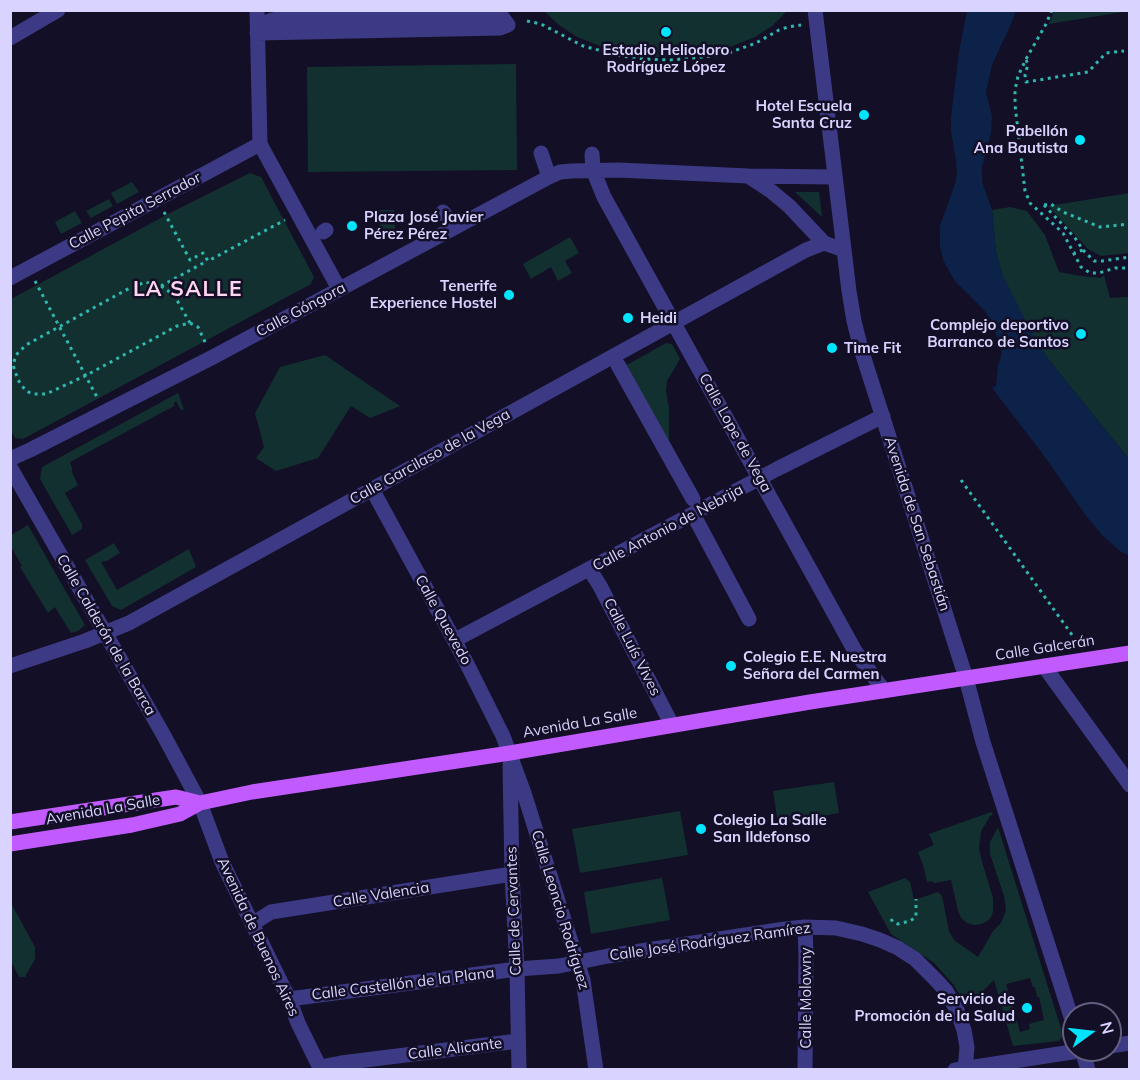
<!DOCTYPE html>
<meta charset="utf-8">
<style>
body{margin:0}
#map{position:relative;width:1140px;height:1080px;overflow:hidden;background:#130f26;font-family:Mulish,sans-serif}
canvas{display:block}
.frame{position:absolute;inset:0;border:12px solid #d9d4ff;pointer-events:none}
.north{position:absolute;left:1062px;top:1002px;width:60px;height:60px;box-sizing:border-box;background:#130f26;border:2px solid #625e7d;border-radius:50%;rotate:75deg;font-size:16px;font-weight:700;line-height:24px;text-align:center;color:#d9d4ff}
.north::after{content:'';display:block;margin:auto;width:21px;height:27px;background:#00e5ff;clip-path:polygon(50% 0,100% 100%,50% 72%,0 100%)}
</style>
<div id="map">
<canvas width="1140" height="1080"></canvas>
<div class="frame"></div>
<div class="north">N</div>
</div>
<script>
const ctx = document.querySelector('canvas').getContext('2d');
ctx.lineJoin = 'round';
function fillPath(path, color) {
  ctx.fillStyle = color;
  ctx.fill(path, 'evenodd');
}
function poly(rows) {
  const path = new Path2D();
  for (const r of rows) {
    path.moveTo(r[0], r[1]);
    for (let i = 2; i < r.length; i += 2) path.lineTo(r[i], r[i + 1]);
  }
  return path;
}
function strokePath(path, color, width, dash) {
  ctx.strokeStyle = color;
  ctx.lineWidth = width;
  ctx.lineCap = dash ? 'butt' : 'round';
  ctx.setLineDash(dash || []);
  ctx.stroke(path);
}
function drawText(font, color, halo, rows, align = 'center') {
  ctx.font = font + ' Mulish,sans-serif';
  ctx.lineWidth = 5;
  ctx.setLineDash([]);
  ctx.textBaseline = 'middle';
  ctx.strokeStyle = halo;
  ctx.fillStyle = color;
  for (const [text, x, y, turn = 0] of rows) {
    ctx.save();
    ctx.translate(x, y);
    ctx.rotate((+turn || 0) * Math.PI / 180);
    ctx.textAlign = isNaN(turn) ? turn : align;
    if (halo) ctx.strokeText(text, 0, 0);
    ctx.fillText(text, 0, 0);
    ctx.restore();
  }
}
const green = poly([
 [544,11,787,11,772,26,755,37,730,47,697,55,675,57,648,57,608,49,577,37,559,25],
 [1054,11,1054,10,1129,11,1049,24],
 [516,64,517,170,308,172,307,67],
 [250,173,261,177,314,277,311,284,23,439,15,438,10,429,11,299,170,213],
 [132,182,139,192,117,204,111,193],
 [795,192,819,192,822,217],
 [1129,193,1129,253,1101,256,1088,249,1048,206],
 [109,199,113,206,91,218,86,211],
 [1010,207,1027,211,1045,235,1059,272,1081,276,1101,278,1104,275,1110,298,1129,297,1129,459,1049,360,1034,339,1002,274,996,252,992,210],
 [379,210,394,210,395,230,380,230],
 [75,211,82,223,61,234,55,222],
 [570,237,579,253,565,261,572,273,558,281,551,267,531,279,523,264],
 [666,343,672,344,680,359,667,381,666,391,669,408,669,440,673,454,625,366],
 [325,355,400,406,370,418,351,406,318,458,276,471,256,458,264,447,255,413,280,367],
 [178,393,184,410,181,410,176,401,174,403,174,406,70,462,72,468,72,472,78,485,65,493,82,524,82,529,72,535,40,479,42,467],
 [28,525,85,625,78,631,71,633,55,607,48,613,20,567,22,566,11,547,11,535],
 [114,543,120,553,107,561,101,562,117,590,189,549,196,567,121,610,112,606,85,560],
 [834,782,839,813,778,824,773,791],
 [680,811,688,855,580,873,572,829],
 [991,812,993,814,989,817,989,818,981,831,979,848,981,858,993,898,993,912,990,919,982,924,974,925,967,923,961,918,958,911,951,880,935,883,931,881,927,882,924,868,918,852,934,845,929,834],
 [998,827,1063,1035,1059,1041,1013,1046,994,980,967,1007,953,984,934,963,891,934,868,892,905,878,910,882,914,900,938,892,942,896,949,931,954,940,978,957,993,931,1001,923,1006,910,1004,896,990,854,990,842],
 [1030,978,1033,987,1035,987,1037,997,1039,997,1044,1020,1029,1024,1030,1029,1020,1032,1013,1006,1011,1006,1008,995,1009,994,1006,984],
 [662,878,670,920,591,934,584,892],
 [11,903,35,947,35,959,25,977,19,977,11,961]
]);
const water = poly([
 [967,11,1016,11,1011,24,992,65,986,92,992,116,991,133,982,167,982,182,992,210,996,252,1002,274,1035,339,1049,360,1129,459,1129,556,1120,551,1102,535,1087,517,1042,453,992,388,996,386,998,366,1001,356,1002,345,997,338,991,320,984,310,955,281,944,262,940,247,940,226,955,184,957,174,956,160,951,132,951,117,959,52]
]);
const path = poly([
 [1052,10,1046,24,1026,59,1018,76,1015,90,1015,105,1025,191,1030,203,1063,233,1081,267,1090,273,1099,273,1115,268,1130,268],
 [527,21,541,24,583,46,621,56,645,59,671,60,723,55,756,43,779,30,788,27,801,25],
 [1026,60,1028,64,1025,75,1026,82,1088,72,1106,53,1124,51],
 [1044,205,1051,204,1063,212,1100,227,1130,224],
 [1044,205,1075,238,1083,250,1074,253],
 [164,212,190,260,203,253,208,261,285,220],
 [1083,250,1094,261,1102,261,1130,257],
 [35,281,98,399],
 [161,286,207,261],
 [190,323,174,295,161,286,145,282,126,290,26,345,16,355,13,365,18,380,26,391,33,394,46,394,85,376,177,326,190,323,198,327,206,344],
 [961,480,1080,646],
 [891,919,893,922,898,924,910,921,916,917,916,899]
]);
const minor = poly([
 [257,10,260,144,339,289],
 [815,10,849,291,854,321,861,349,966,678,983,742,1074,1026],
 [257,33,267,22,272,20,288,18,500,14,508,25],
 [257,33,500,28,508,25],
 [10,38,58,10],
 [541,153,549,177],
 [592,154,593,170,604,197,855,651,884,691],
 [748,176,771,191,789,206,824,243],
 [443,212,445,215],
 [323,232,326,230],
 [10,278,260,144],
 [618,365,693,499],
 [10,459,30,450,213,357,549,177,560,172,572,171,618,170,748,176,835,177],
 [10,467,163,734,200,803,222,862,289,999,298,1023,321,1070],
 [372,489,466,662,503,736,524,793,583,980,596,1070],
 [693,514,749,619],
 [590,570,600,586,672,725],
 [455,640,777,469,883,416],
 [10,666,85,641,129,623,806,250,824,243,844,250],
 [1044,666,1130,785],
 [510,765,512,874,517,969,519,1070],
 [252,924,271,912,512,874],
 [805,927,806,955,805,1070],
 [289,999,517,969,559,966,608,956,785,929,805,927,836,928,862,934,880,940,898,948,915,959,937,981,946,991,957,1010,964,1030,967,1047,965,1070],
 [1110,1046,1130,1043],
 [1082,1050,1088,1070],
 [320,1067,341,1063,518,1041],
 [955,1070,1085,1050]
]);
const major = poly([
 [10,822,176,797,200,803],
 [10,844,132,825,180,814,200,803,252,792,510,753,810,702,1130,653]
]);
const markers = [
 [666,32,6,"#00e5ff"],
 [864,115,6,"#00e5ff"],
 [1080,140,6,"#00e5ff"],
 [352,226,6,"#00e5ff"],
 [509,295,6,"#00e5ff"],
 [628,318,6,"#00e5ff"],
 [1081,334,6,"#00e5ff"],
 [832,348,6,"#00e5ff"],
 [731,666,6,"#00e5ff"],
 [701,829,6,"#00e5ff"],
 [1027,1008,6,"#00e5ff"]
];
const poiNames = [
 ["Estadio Heliodoro",666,50,"center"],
 ["Rodríguez López",666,67,"center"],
 ["Hotel Escuela",852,106],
 ["Santa Cruz",852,123],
 ["Pabellón",1068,131],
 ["Ana Bautista",1068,148],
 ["Plaza José Javier",364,217,"left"],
 ["Pérez Pérez",364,234,"left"],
 ["Tenerife",497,286],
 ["Experience Hostel",497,303],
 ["Heidi",640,318,"left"],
 ["Complejo deportivo",1069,325],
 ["Barranco de Santos",1069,342],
 ["Time Fit",844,348,"left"],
 ["Colegio E.E. Nuestra",743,657,"left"],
 ["Señora del Carmen",743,674,"left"],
 ["Colegio La Salle",713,820,"left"],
 ["San Ildefonso",713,837,"left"],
 ["Servicio de",1015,999],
 ["Promoción de la Salud",1015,1016]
];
const streetNames = [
 ["Calle Pepita Serrador",135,211,-28],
 ["Calle Góngora",301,310,-28],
 ["Calle Lope de Vega",735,433,61],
 ["Calle Garcilaso de la Vega",430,457,-29],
 ["Avenida de San Sebastián",917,524,72],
 ["Calle Antonio de Nebrija",668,528,-28],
 ["Calle Quevedo",443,620,61],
 ["Calle Calderón de la Barca",106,635,60],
 ["Calle Luís Vives",632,647,63],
 ["Calle Galcerán",1045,648,-9],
 ["Avenida La Salle",580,723,-10],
 ["Avenida La Salle",103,810,-10],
 ["Calle Valencia",381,895,-9],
 ["Calle Leoncio Rodríguez",560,910,73],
 ["Calle de Cervantes",514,911,-92],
 ["Avenida de Buenos Aires",258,937,65],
 ["Calle José Rodríguez Ramírez",710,942,-8],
 ["Calle Castellón de la Plana",403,984,-7],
 ["Calle Molowny",806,998,-90],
 ["Calle Alicante",455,1049,-7]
];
const districtNames = [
 ["LA SALLE",188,290]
];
fillPath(green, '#12302f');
fillPath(water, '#0c2248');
strokePath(path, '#2fb8b0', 3, [3, 4.5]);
strokePath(minor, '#3d3a85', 15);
strokePath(major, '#c25bff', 15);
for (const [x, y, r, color] of markers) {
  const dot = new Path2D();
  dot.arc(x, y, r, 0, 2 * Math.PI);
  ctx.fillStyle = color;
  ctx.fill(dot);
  strokePath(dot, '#130f26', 2);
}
drawText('bold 15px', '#d9d4ff', '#130f26', poiNames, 'right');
drawText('15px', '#d9d4ff', '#130f26', streetNames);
ctx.letterSpacing = '1.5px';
drawText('bold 21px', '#ffd6f0', '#130f26', districtNames);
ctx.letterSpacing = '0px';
</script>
